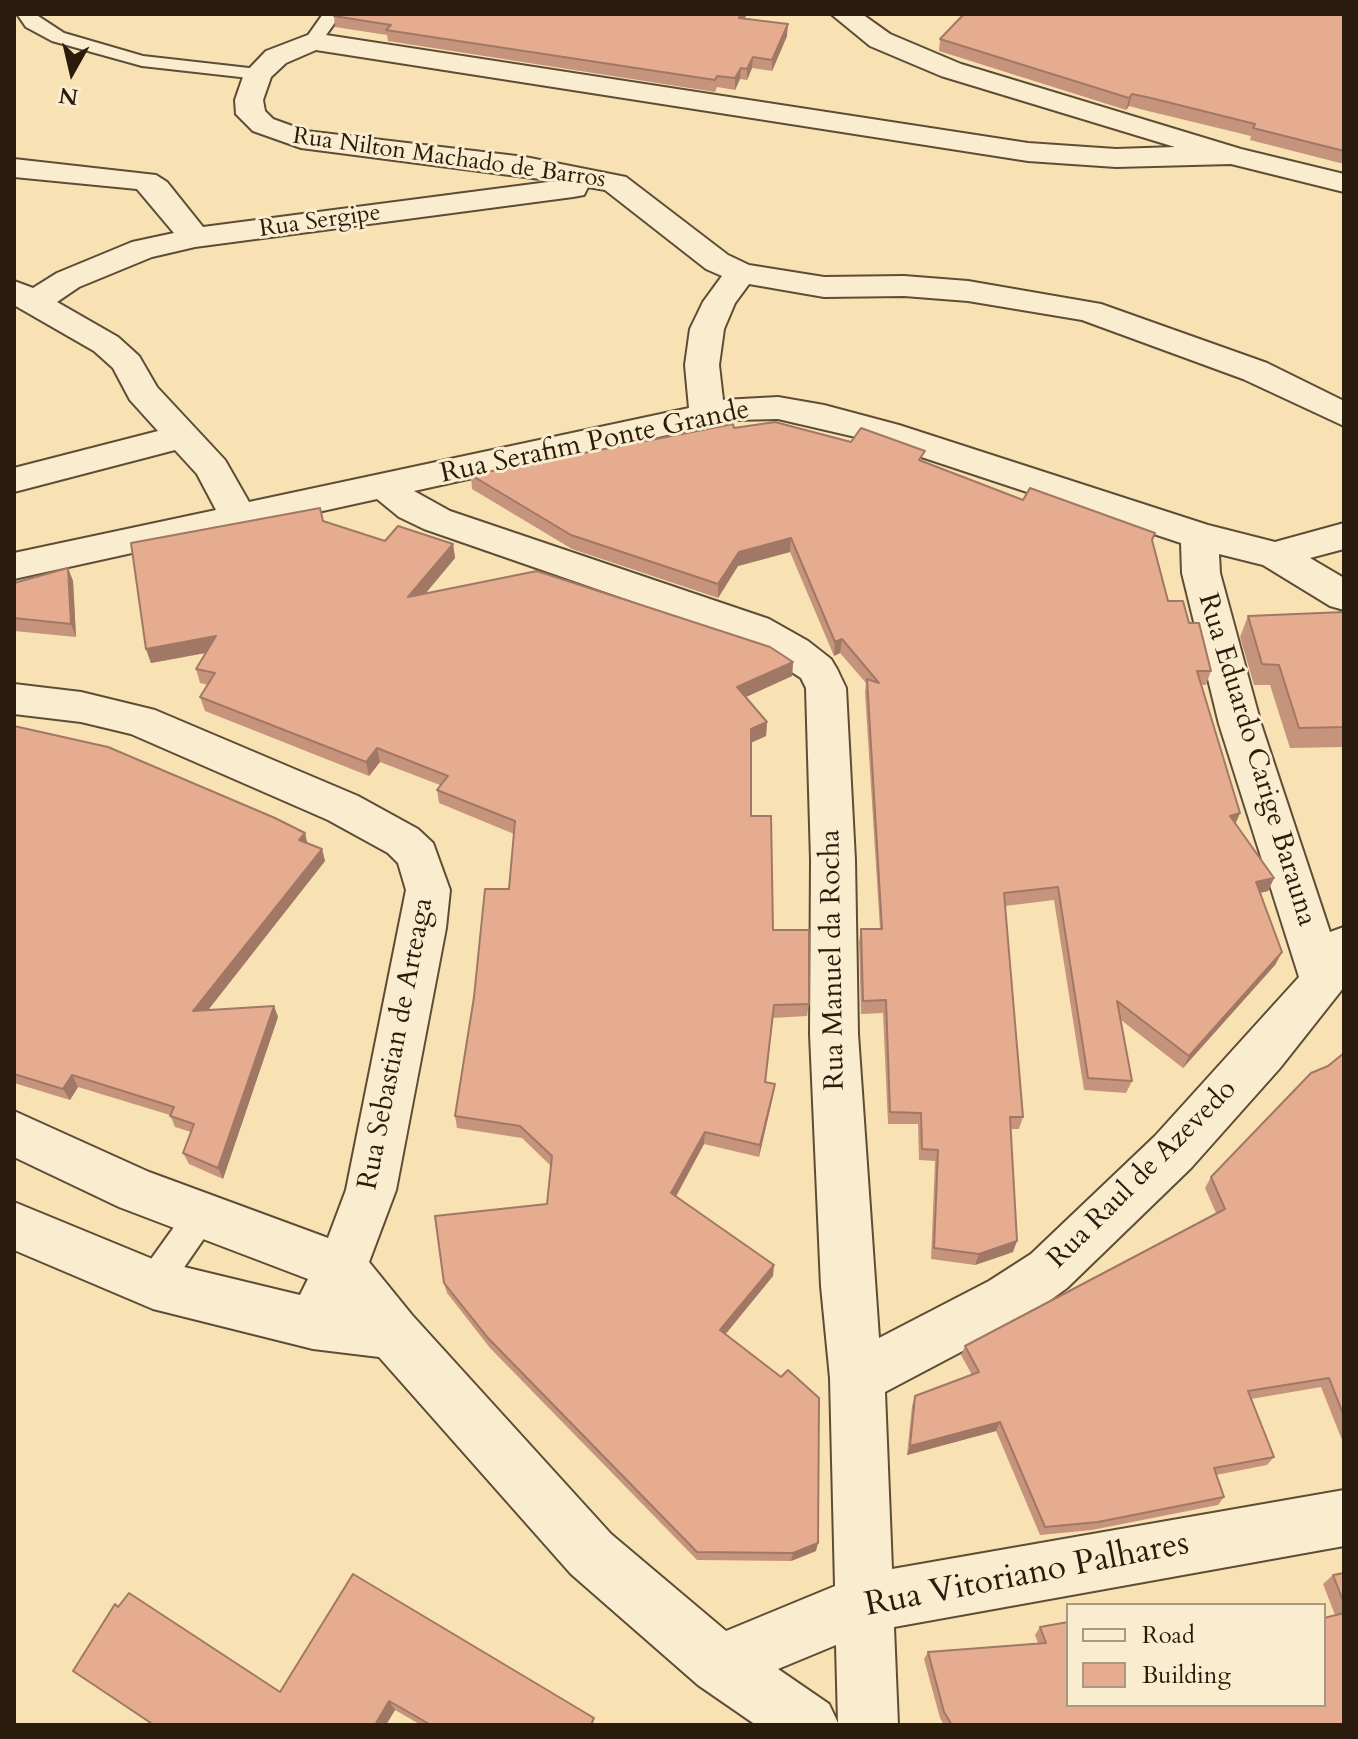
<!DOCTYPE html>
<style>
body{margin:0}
#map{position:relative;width:1358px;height:1739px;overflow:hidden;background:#f8e2b3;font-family:Cardo,serif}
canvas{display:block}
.frame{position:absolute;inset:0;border:16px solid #2a1b0c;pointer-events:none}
.legend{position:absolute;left:1066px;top:1603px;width:260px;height:104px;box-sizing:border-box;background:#faecce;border:2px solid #a79880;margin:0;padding:10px 14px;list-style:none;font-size:24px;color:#2a1b0c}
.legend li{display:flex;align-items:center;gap:16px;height:40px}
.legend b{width:40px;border:2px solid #a79880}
.north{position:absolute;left:32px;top:32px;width:80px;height:80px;-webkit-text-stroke:6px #faecce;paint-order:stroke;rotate:188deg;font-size:22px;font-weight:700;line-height:32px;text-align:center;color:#2a1b0c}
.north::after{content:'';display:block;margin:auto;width:28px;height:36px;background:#2a1b0c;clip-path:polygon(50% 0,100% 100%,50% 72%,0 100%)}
</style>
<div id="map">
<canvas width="1358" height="1739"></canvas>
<div class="frame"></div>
<ul class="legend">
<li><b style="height:10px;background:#faecce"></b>Road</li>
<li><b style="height:22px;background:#e6ac90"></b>Building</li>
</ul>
<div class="north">N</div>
</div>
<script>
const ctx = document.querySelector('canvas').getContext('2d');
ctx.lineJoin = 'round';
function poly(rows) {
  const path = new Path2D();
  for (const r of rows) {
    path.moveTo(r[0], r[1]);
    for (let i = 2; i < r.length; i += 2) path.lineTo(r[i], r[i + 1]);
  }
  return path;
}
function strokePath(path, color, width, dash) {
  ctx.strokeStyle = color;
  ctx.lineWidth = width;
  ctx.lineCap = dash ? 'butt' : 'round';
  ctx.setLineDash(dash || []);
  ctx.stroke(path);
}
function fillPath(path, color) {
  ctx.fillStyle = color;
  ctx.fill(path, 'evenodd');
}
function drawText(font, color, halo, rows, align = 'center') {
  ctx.font = font + ' Cardo,serif';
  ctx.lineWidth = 6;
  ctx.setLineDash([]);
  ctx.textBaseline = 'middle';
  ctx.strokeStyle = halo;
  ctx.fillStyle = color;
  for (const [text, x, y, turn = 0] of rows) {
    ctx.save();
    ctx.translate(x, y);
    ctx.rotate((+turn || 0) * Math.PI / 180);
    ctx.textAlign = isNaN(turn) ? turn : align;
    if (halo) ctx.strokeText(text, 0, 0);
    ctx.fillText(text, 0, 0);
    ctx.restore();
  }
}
const lane = poly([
 [17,14,35,14,64,33,143,56,258,69,267,74,258,79,142,66,52,41,26,27,17,14],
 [323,14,341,14,319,45,307,45,304,41,323,14],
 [203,1198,214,1202,219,1213,214,1224,165,1295,153,1300,141,1295,136,1284,141,1273,192,1202,203,1198]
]);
const street = poly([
 [831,14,862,14,890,34,961,64,1241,149,1344,174,1344,192,1231,164,1116,167,1028,161,316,50,286,63,271,77,263,100,265,111,273,119,306,131,525,157,626,177,728,255,749,265,824,277,904,276,968,281,1101,304,1267,363,1344,401,1344,426,1243,379,1082,320,968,301,904,296,824,297,749,284,735,303,724,329,719,365,723,400,778,397,824,405,899,425,1208,525,1275,542,1344,523,1344,549,1310,558,1344,578,1344,610,1330,606,1263,565,1219,554,1220,573,1261,724,1330,932,1344,927,1344,987,1280,1068,1191,1168,1067,1288,1027,1317,885,1392,892,1569,1344,1490,1344,1546,894,1627,898,1725,756,1725,698,1685,571,1574,379,1357,313,1349,153,1309,14,1250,14,1202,155,1260,300,1295,308,1279,119,1207,14,1157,14,1111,149,1172,328,1238,346,1190,406,890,398,863,388,853,328,820,131,734,81,722,14,714,14,684,81,692,155,710,358,796,418,829,433,843,450,890,446,928,396,1190,369,1262,412,1315,611,1534,726,1631,835,1586,830,1378,821,1286,810,1034,811,860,806,688,801,678,741,639,424,529,399,517,377,499,14,579,14,553,216,510,197,474,175,450,14,492,14,468,158,431,130,400,113,368,94,351,14,305,14,281,33,288,57,273,132,242,174,233,137,189,14,177,14,159,156,175,167,182,203,227,556,181,301,148,253,131,236,114,235,100,244,74,266,51,313,33,1028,143,1116,149,1175,147,941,76,870,46,831,14],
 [588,187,605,190,706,269,722,276,703,302,690,329,685,365,689,408,249,502,225,460,157,387,139,356,118,337,57,302,79,287,152,257,195,247,573,197,584,195,588,187],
 [778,419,873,441,1181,543,1182,573,1219,724,1299,977,1155,1136,1031,1254,989,1281,879,1338,858,1034,855,860,846,688,837,669,831,659,808,641,769,619,450,511,414,491,735,420,778,419],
 [836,1645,838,1723,829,1704,778,1669,836,1645]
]);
const wall = poly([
 [747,14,744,19,787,36,772,71,752,68,747,80,740,79,735,90,717,87,715,92,388,41,387,35,335,27,334,16],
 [957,14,1344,14,1344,164,1250,140,1251,136,1148,111,1129,106,1126,110,939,51,940,39,963,15],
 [734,428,923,461,1023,500,1155,533,1152,541,1168,601,1189,623,1211,671,1206,685,1201,685,1240,813,1235,824,1274,878,1268,891,1260,893,1282,952,1275,965,1183,1068,1121,1020,1132,1081,1126,1093,1084,1090,1054,900,1005,906,1023,1117,1019,1129,1011,1129,1013,1252,975,1265,931,1259,935,1161,919,1160,918,1124,888,1124,883,1013,861,1014,859,942,861,929,880,929,865,692,866,683,840,653,834,656,790,552,738,566,718,598,572,549,472,489,471,475],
 [323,521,385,541,453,544,455,558,425,594,793,662,792,676,746,697,767,722,766,736,751,743,751,816,773,930,809,1004,807,1016,773,1018,766,1082,775,1084,773,1096,759,1157,704,1144,676,1197,773,1276,725,1334,816,1551,791,1561,697,1560,490,1348,447,1293,444,1283,547,1204,551,1166,522,1138,457,1128,455,1116,509,889,514,834,439,803,437,790,440,785,380,762,369,776,205,711,200,697,208,685,200,683,196,669,206,653,151,663,146,649],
 [68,568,73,581,76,637,14,631,14,583],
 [1344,612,1344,747,1290,748,1270,685,1254,685,1240,637,1248,616],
 [14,726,305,833,307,843,322,849,325,861,208,1010,274,1006,278,1017,223,1179,189,1164,183,1153,191,1132,175,1127,170,1115,78,1087,70,1100,14,1083],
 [1344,1053,1344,1445,1321,1387,1251,1399,1274,1457,1267,1465,1216,1475,1224,1497,1218,1505,1092,1530,1040,1535,996,1431,907,1455,912,1406,915,1396,972,1375,961,1355,965,1346,1216,1213,1205,1188,1211,1177,1328,1066],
 [1344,1573,1344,1725,944,1725,940,1718,924,1659,928,1652,1038,1643,1035,1635,1040,1627,1068,1705,1324,1705,1335,1615,1323,1584,1333,1575],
 [353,1574,595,1725,421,1725,395,1710,386,1725,152,1725,73,1671,118,1607,280,1692]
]);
const shadedWall = poly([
 [741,14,747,14,739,29,739,18],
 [788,24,787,36,772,71,772,60],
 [753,57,752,68,747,80,747,69],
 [741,68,740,79,735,90,735,78],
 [1132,94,1129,106,1126,110,1129,98],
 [791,538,790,552,738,566,718,598,718,584,739,552],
 [453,544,455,558,410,612,408,597],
 [68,568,73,581,76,637,71,624],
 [216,636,221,650,151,663,146,649],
 [842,639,840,653,834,656,835,642],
 [793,662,792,676,737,701,737,687],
 [767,722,766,736,750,743,751,729],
 [377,748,380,762,369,776,366,762],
 [1240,813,1234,827,1230,816],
 [305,833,308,846,299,840],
 [322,849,325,861,198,1023,193,1011],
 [1274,878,1268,891,1250,895,1256,882],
 [1282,952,1275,965,1183,1068,1189,1056],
 [274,1006,278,1017,223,1179,218,1168],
 [72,1075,78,1087,70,1100,63,1089],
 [775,1084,773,1096,759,1157,760,1145],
 [705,1132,704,1144,671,1205,671,1193],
 [1017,1241,1013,1252,975,1265,979,1254],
 [774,1265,773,1276,720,1341,720,1330],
 [1000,1422,996,1431,907,1455,910,1446],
 [818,1543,816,1551,791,1561,793,1553],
 [389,1701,395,1710,386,1725,375,1725]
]);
const building = poly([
 [335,14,741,14,739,18,788,24,772,60,753,57,747,69,741,68,735,78,717,76,715,80,386,30,391,25,334,16,335,14],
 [964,14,1344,14,1344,151,1253,128,1255,124,1151,98,1132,94,1129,98,940,39,964,14],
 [775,422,851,442,861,428,925,451,919,460,1023,500,1030,488,1155,533,1152,540,1168,601,1183,601,1189,623,1199,623,1211,671,1197,671,1240,813,1230,816,1274,878,1256,882,1282,952,1189,1056,1117,1001,1132,1081,1088,1078,1058,887,1004,893,1023,1117,1010,1117,1017,1241,979,1254,934,1248,938,1150,922,1149,921,1113,890,1112,886,1000,863,1001,861,929,882,929,867,679,879,683,842,639,835,642,791,538,739,552,718,584,571,535,471,475,733,424,734,428,775,422],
 [320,508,323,521,385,541,398,526,453,544,408,597,537,571,770,647,793,662,737,687,767,722,751,729,751,816,771,816,773,930,809,930,809,1004,774,1005,765,1082,775,1084,760,1145,705,1132,671,1193,774,1265,720,1330,781,1377,788,1370,819,1398,818,1543,793,1553,697,1552,488,1338,444,1283,435,1216,547,1204,552,1156,520,1126,455,1116,474,997,485,889,509,889,515,821,437,790,448,776,377,748,366,762,200,697,215,673,196,669,216,636,146,649,131,543,320,508],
 [68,568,71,624,14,618,14,583,68,568],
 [1344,612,1344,727,1299,728,1279,665,1262,664,1248,616,1344,612],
 [14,726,108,747,275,818,305,833,299,840,322,849,193,1011,274,1006,218,1168,183,1153,194,1124,170,1116,174,1107,72,1075,63,1089,14,1074,14,726],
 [1344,1053,1344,1416,1329,1378,1248,1391,1274,1457,1214,1468,1224,1497,1098,1522,1045,1527,1000,1422,910,1446,915,1396,979,1372,965,1346,1225,1209,1211,1177,1311,1073,1328,1066,1344,1053],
 [1344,1573,1344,1603,1333,1575,1344,1573],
 [353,1574,594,1718,591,1725,431,1725,389,1701,375,1725,154,1725,73,1671,115,1604,118,1607,129,1593,280,1692,353,1574],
 [1344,1613,1344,1725,952,1725,944,1712,928,1652,1046,1643,1040,1627,1068,1622,1068,1705,1324,1705,1324,1618,1344,1613]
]);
const farStreetnames = [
 ["Rua Nilton Machado de Barros",449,159,8],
 ["Rua Sergipe",320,222,-8]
];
const streetNames = [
 ["Rua Serafim Ponte Grande",595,443,-12],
 ["Rua Eduardo Carige Barauna",1256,760,73],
 ["Rua Manuel da Rocha",834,960,-91],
 ["Rua Sebastian de Arteaga",397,1044,-79],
 ["Rua Raul de Azevedo",1143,1175,-45]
];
const nearStreetnames = [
 ["Rua Vitoriano Palhares",1027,1576,-11]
];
strokePath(lane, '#5e4d36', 4);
strokePath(street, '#5e4d36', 4);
fillPath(lane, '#faecce');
fillPath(street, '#faecce');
fillPath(wall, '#c6947c');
fillPath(shadedWall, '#a17865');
fillPath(building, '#e6ac90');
strokePath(building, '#a17865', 2);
drawText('24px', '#2a1b0c', '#faecce', farStreetnames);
drawText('28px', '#2a1b0c', '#faecce', streetNames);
drawText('34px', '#2a1b0c', '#faecce', nearStreetnames);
</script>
